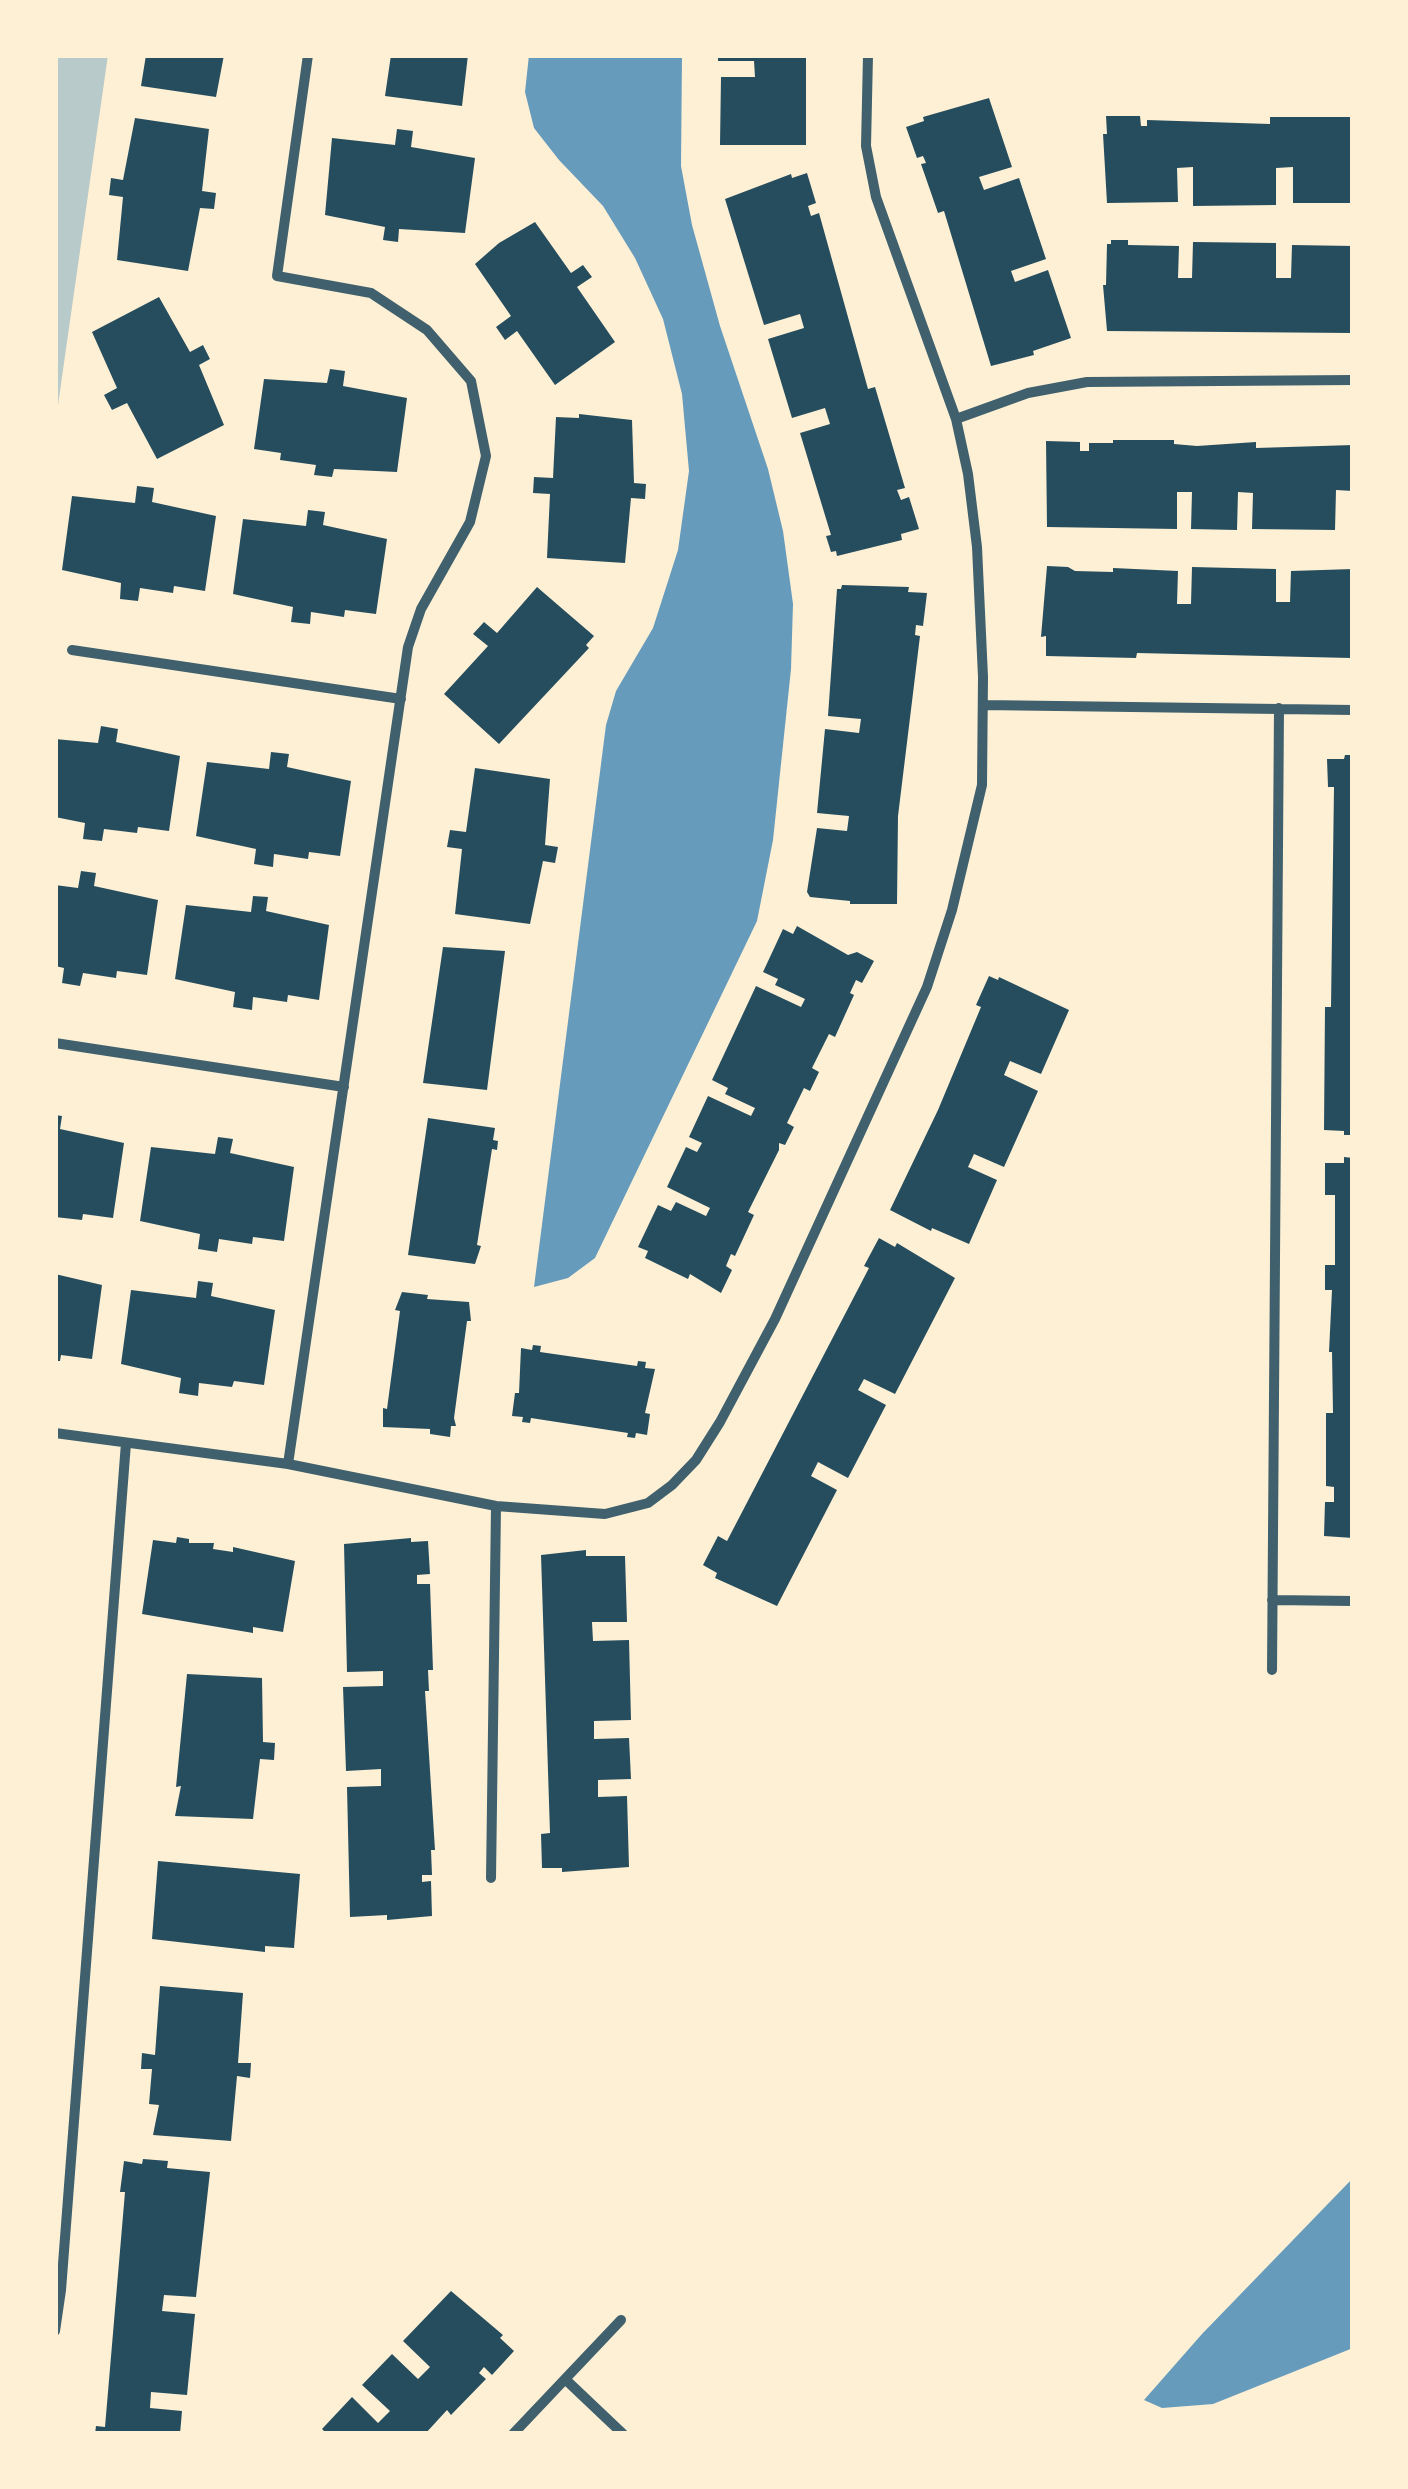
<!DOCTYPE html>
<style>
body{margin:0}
#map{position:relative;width:1408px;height:2489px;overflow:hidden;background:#fdf0d5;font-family:Manrope,sans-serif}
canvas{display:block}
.frame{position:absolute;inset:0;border:58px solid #fdf0d5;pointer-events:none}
</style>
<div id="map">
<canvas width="1408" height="2489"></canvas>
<div class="frame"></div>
</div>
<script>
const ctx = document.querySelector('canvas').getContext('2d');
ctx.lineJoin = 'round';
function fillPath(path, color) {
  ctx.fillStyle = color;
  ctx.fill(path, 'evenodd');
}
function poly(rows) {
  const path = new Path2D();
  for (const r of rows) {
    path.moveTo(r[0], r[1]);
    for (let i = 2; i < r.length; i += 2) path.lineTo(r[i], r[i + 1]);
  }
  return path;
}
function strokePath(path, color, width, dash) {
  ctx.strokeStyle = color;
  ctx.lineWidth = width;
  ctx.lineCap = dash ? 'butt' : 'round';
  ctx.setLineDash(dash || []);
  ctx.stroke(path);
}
const green = poly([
 [55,55,108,55,55,426]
]);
const water = poly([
 [529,55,682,55,681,166,692,225,720,326,768,469,783,531,793,604,791,669,773,840,757,921,595,1258,568,1278,534,1287,606,725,616,691,653,628,678,550,689,471,682,394,663,319,635,258,603,206,559,160,534,128,525,92],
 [1353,2178,1353,2348,1213,2404,1162,2408,1144,2400,1202,2334]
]);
const building = poly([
 [146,55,224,55,216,97,141,86],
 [391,55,468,55,462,106,385,96],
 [718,55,806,55,806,145,720,145,721,77,755,77,754,61,718,61],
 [989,98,1012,167,979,177,984,190,1019,178,1046,259,1011,271,1015,282,1048,270,1071,338,1033,351,1034,355,991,366,944,211,938,213,921,164,926,163,923,156,917,158,906,127,924,121,923,117],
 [1106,116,1140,116,1141,126,1147,126,1147,120,1270,124,1270,117,1353,117,1353,203,1293,203,1293,167,1276,168,1276,205,1193,206,1193,167,1177,168,1178,202,1107,203,1103,134,1107,134],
 [135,118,209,129,202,191,216,193,214,209,200,208,188,271,117,260,123,197,109,195,111,178,123,180],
 [397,129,413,131,411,147,475,158,465,233,399,229,398,242,383,240,385,227,325,215,332,138,395,145],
 [807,173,816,203,808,206,811,216,819,213,868,389,875,387,905,488,897,490,901,500,909,497,919,529,901,534,902,540,837,556,836,551,831,552,826,536,831,535,800,433,830,424,825,408,792,418,768,339,804,328,800,314,764,325,725,199,791,174,792,178],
 [535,222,571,273,583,265,592,277,577,287,615,342,555,385,517,331,505,340,496,327,511,316,475,264,499,243],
 [1111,240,1128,240,1128,245,1179,246,1178,278,1192,278,1193,242,1276,243,1276,278,1291,278,1292,245,1353,246,1353,333,1107,331,1103,285,1106,285,1107,244,1111,244],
 [159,297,190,352,203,345,210,359,199,365,224,425,157,459,127,403,112,410,104,395,117,388,92,332],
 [330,369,345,371,343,386,407,398,397,472,334,469,332,477,314,475,316,465,280,460,281,453,254,449,264,379,327,383],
 [579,414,632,420,634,483,646,484,645,499,631,498,625,563,547,558,550,494,533,493,534,477,553,478,556,417,579,418],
 [1113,440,1174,440,1174,444,1197,446,1256,442,1256,448,1353,445,1353,491,1336,490,1335,530,1252,529,1253,493,1238,492,1237,530,1191,529,1192,492,1177,492,1177,529,1047,527,1046,441,1080,442,1080,451,1089,451,1089,443,1113,443],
 [137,486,154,488,152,502,216,516,205,591,174,586,173,593,140,588,138,601,120,599,121,583,62,570,72,496,135,503],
 [308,510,325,512,323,525,387,539,376,614,345,610,344,617,311,612,310,624,291,622,293,607,233,594,243,519,306,526],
 [1047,566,1068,567,1075,571,1113,572,1113,568,1178,571,1177,604,1191,604,1192,567,1276,569,1276,602,1290,602,1291,571,1353,569,1353,651,1351,658,1137,653,1136,658,1046,656,1046,636,1041,637],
 [842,585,909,587,908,592,927,593,923,626,916,625,915,635,920,636,898,816,897,904,850,904,850,901,810,897,807,892,817,828,847,831,849,816,817,813,825,729,859,733,861,719,828,716,837,589,841,589],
 [537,587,594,636,586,645,589,648,499,744,444,694,488,646,473,634,484,622,497,633],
 [101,726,118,729,116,742,180,756,169,831,138,827,137,833,104,829,102,841,83,839,85,823,55,817,55,739,98,743],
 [271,752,289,754,287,767,351,781,340,856,309,852,308,859,274,854,273,867,254,864,256,849,196,836,207,762,269,769],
 [1345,755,1353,755,1353,1135,1344,1135,1344,1131,1324,1130,1325,1007,1331,1007,1334,787,1328,787,1327,759,1344,759],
 [475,768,550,779,545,845,558,847,555,863,543,861,530,924,455,914,462,849,447,847,450,830,466,832],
 [81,871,96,873,94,886,158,900,147,975,117,971,116,978,83,973,80,986,62,983,64,968,55,966,55,885,78,888],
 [253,896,268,897,266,911,329,925,319,1000,288,995,287,1002,253,997,252,1010,233,1007,235,992,175,979,186,905,251,912],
 [797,926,848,955,857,952,874,961,862,983,856,980,850,993,854,995,835,1037,829,1034,812,1068,819,1072,810,1091,804,1088,787,1123,794,1127,785,1145,779,1143,779,1150,748,1212,754,1215,735,1256,731,1254,726,1266,732,1270,721,1293,690,1274,688,1279,645,1258,648,1251,638,1247,658,1205,671,1211,676,1202,706,1216,710,1208,667,1187,686,1147,697,1152,702,1143,689,1137,708,1096,751,1116,755,1108,725,1094,728,1088,712,1080,756,986,801,1007,805,999,775,985,778,979,763,972,783,929,793,934],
 [443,947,505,951,487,1090,423,1083],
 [989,976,998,980,999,977,1069,1010,1041,1074,1010,1061,1004,1075,1038,1091,1004,1167,974,1154,968,1167,997,1180,969,1244,932,1228,931,1231,890,1210,938,1110,981,1007,976,1005],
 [55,1115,62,1116,60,1129,124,1143,113,1218,83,1214,82,1220,55,1217],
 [428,1118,495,1128,493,1140,498,1141,497,1150,492,1149,477,1245,481,1246,475,1264,408,1255],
 [218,1137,233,1139,230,1153,294,1167,284,1241,253,1237,252,1244,219,1239,217,1252,198,1249,200,1234,140,1221,151,1147,215,1154],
 [1344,1157,1353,1158,1353,1538,1324,1536,1325,1502,1334,1502,1334,1487,1326,1486,1326,1413,1333,1413,1332,1352,1329,1352,1332,1290,1325,1290,1325,1265,1335,1265,1335,1195,1325,1195,1325,1163,1344,1163],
 [879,1238,895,1247,897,1243,955,1278,895,1394,864,1379,858,1390,886,1405,848,1478,818,1462,811,1476,837,1490,777,1606,715,1578,717,1573,703,1565,718,1536,727,1541,869,1268,864,1266],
 [55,1274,102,1285,92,1359,61,1355,60,1361,55,1361],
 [198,1281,213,1283,211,1296,275,1310,264,1385,234,1381,232,1387,199,1383,198,1396,179,1393,181,1378,121,1364,131,1290,196,1298],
 [402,1292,428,1295,427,1299,469,1302,471,1321,467,1321,454,1418,456,1426,451,1426,450,1437,430,1434,430,1429,383,1427,383,1408,387,1409,400,1311,395,1310],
 [533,1345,541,1346,540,1352,637,1366,638,1361,646,1362,645,1368,655,1369,645,1413,650,1414,647,1435,636,1433,635,1438,627,1437,628,1433,531,1418,530,1423,522,1422,523,1417,512,1416,515,1393,519,1393,521,1348,532,1350],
 [177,1537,189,1539,189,1543,214,1543,213,1549,233,1552,233,1547,295,1561,283,1632,253,1627,253,1633,142,1614,153,1540,176,1543],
 [411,1538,411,1542,428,1541,430,1574,417,1575,417,1584,430,1584,433,1670,428,1670,429,1691,425,1691,435,1850,431,1850,432,1875,422,1875,422,1882,431,1881,432,1916,387,1920,387,1915,350,1917,347,1787,381,1786,381,1769,346,1771,343,1687,383,1686,383,1671,347,1672,344,1544],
 [586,1550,586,1556,625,1556,627,1622,592,1622,593,1641,629,1640,631,1720,594,1721,594,1739,629,1738,631,1779,598,1780,598,1797,627,1796,629,1867,562,1872,562,1868,542,1868,541,1834,550,1833,541,1555],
 [187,1674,262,1678,263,1742,275,1743,274,1760,260,1759,253,1819,175,1816,181,1786,176,1787],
 [158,1861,300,1874,294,1948,265,1946,265,1952,152,1939],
 [160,1986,243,1993,238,2063,251,2063,250,2078,237,2076,231,2141,153,2135,159,2105,149,2104,152,2069,141,2069,142,2053,155,2055],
 [143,2159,168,2161,167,2168,210,2172,196,2297,164,2295,162,2311,195,2314,187,2395,151,2392,150,2408,182,2411,180,2434,95,2434,96,2426,105,2427,125,2192,120,2192,124,2161,142,2164],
 [451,2291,503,2335,500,2338,514,2351,492,2375,484,2367,479,2373,486,2379,451,2415,447,2410,425,2434,327,2434,322,2429,352,2397,378,2423,390,2411,362,2385,392,2354,418,2379,430,2367,403,2341]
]);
const minor = poly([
 [956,419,1028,393,1087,382,1353,380],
 [72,650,401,699],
 [983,705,1353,710],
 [55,1043,344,1087],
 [55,1433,288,1464,496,1506,605,1514,648,1503,672,1485,696,1460,720,1422,775,1319,927,987,952,910,982,785,983,677,977,547,968,474,956,419,876,197,866,146,868,55],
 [288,1464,408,647,421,609,470,522,486,456,471,381,427,330,371,293,277,276,308,55],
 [1272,1600,1353,1601],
 [1272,1670,1279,708],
 [491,1878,496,1506],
 [55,2331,61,2290,126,1443],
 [565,2379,623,2434],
 [513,2434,621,2320]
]);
fillPath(green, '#b9caca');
fillPath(water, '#669bbc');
fillPath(building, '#264d5e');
strokePath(minor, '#3f606c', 10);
</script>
